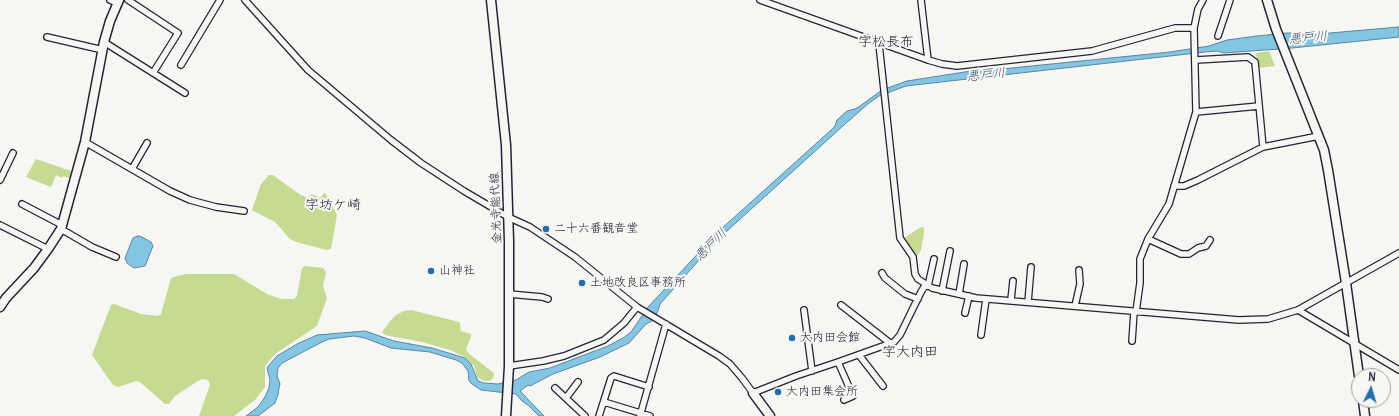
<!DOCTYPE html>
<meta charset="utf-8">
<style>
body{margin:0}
#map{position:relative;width:1399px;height:416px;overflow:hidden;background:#f6f6f2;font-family:Delius,sans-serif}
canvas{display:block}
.north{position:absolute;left:1351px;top:368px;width:40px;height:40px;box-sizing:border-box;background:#f6f6f2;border:1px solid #a1a1a9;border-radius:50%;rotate:5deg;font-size:11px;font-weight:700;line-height:16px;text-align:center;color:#22223b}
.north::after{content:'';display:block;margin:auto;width:14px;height:18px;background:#1f6fb2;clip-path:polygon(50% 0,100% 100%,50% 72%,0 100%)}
</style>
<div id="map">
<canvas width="1399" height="416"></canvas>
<div class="north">N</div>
</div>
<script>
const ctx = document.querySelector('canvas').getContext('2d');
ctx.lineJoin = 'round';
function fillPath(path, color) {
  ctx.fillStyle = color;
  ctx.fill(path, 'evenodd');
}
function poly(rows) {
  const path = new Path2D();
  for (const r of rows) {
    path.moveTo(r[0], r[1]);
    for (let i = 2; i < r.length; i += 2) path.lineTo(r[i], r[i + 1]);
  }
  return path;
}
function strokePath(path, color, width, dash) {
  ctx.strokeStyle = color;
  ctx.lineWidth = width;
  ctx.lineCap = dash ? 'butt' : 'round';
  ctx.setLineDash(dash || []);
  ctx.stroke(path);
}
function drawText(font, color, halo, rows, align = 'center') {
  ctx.font = font + ' Delius,"Klee One",sans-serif';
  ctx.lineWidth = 4;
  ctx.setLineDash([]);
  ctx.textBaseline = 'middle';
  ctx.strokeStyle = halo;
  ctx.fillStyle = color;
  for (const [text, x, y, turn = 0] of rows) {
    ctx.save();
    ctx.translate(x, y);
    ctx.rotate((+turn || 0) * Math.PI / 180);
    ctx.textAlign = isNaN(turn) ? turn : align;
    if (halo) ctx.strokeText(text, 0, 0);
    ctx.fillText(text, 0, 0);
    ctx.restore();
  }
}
const green = poly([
 [1269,51,1275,66,1258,68,1256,53],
 [36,159,74,172,71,179,63,176,62,178,56,175,51,187,26,177],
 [269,175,273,175,299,194,308,198,312,194,320,198,324,193,326,194,337,215,331,249,327,250,296,242,290,239,275,222,252,210,261,184],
 [921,227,924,228,924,232,921,250,917,256,904,238],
 [305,266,323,268,326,272,323,286,327,298,317,326,275,354,265,366,265,387,255,400,234,416,199,416,210,385,208,380,202,379,198,381,175,396,169,404,165,404,140,382,136,381,118,387,113,385,92,355,111,305,114,304,141,314,158,316,161,314,171,278,186,274,234,274,267,294,281,299,294,299,297,296,302,268],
 [411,310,459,322,460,324,461,331,471,334,471,337,466,349,468,353,494,373,493,378,490,381,484,381,477,377,474,366,465,357,450,350,422,342,385,335,382,332,392,319,396,315,404,311]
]);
const water = poly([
 [1399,27,1399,37,1292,48,1224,53,1217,51,1205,52,906,86,879,96,869,103,844,125,717,240,660,304,658,311,652,321,646,324,629,343,600,357,553,374,530,386,528,385,520,391,544,416,539,416,529,406,522,401,516,394,481,390,472,384,469,381,468,371,462,363,456,360,430,352,391,348,365,338,354,336,329,339,322,342,282,363,278,368,277,376,280,384,279,388,278,395,275,403,258,416,246,416,258,407,265,397,269,388,270,380,267,368,270,364,277,356,297,344,317,335,365,331,394,341,432,348,465,358,471,364,478,381,484,383,498,384,516,380,529,372,550,368,608,346,623,338,631,332,648,307,720,230,830,131,835,126,837,120,847,111,855,109,860,106,882,90,907,81,971,71,982,71,1170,52,1209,46,1227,40,1257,36,1287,33,1299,33,1307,35,1399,27],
 [138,236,142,237,151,242,153,246,145,266,134,268,127,263,125,258,133,238,138,236]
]);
const street = poly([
 [110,0,117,3],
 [128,0,178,33,153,73],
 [245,0,308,70,391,140,421,163,464,191,508,217,530,227,575,257,637,307,719,356,730,364,742,378,753,393,796,376,838,362,894,342,900,335,921,292,924,287,928,286,934,259],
 [760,0,928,60,942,64,957,66,1092,51,1175,28,1194,28],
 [921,0,928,60],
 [1218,36,1230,0],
 [47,37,103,50],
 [104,42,185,93],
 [879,44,900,238,913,257,915,274,918,279,932,288,976,298,1239,320,1268,319,1298,310,1399,253],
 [181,65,220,0],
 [1196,112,1259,106],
 [85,142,170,191,190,200,216,207,244,211],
 [1263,147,1319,136],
 [132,169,147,143],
 [0,180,13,153],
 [1174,186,1184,186,1198,180,1263,147,1255,62,1248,57,1196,60],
 [22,204,62,225],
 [0,225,48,249],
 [61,229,92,247,116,257],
 [1148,239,1181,254,1189,254,1198,248,1206,246,1210,240],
 [882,273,885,278,905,294,918,299],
 [942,291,950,251],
 [509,294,542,297,548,299],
 [959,294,964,264],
 [1011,300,1013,281],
 [1028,302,1031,267],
 [841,305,890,343],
 [1075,306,1080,284,1079,270],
 [804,310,812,371],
 [1298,310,1399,370],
 [1136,312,1140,283,1140,259,1148,239,1169,204,1196,112,1194,28,1198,9,1203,0],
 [965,313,969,296],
 [981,335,986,299],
 [1132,341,1134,312],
 [859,355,883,386],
 [838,362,853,396,844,400],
 [509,366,543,361,564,356,604,340,624,323,637,307],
 [555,388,585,416],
 [566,398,578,382],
 [604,402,650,416],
 [599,416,611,378,614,376,649,387],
 [640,416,666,324]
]);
const secondary = poly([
 [491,0,506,145,509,241,509,366,506,416],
 [1267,0,1276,29,1324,150,1328,170,1346,283,1359,376],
 [0,307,6,298,34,268,48,249,61,229,85,142,104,42,110,21,119,0],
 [753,393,770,416],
 [1363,400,1365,416]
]);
const markers = [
 [546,229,4,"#1f6fb2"],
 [431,271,4,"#1f6fb2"],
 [582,283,4,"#1f6fb2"],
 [792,338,4,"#1f6fb2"],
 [778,392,4,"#1f6fb2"]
];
const streetNames = [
 ["金光寺能代線",496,208,-92]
];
const poiNames = [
 ["二十六番観音堂",554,229],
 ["山神社",439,271],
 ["土地改良区事務所",590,283],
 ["大内田会館",800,338],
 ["大内田集会所",786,392]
];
const waterNames = [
 ["悪戸川",1308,38,-5],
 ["悪戸川",986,75,-6],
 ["悪戸川",711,245,-45]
];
const quarterNames = [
 ["字松長布",886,42],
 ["字坊ケ崎",333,205],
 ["字大内田",910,352]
];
fillPath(green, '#c4db91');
fillPath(water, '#83c6e4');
strokePath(water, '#5c84a0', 1);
strokePath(street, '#22223b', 8);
strokePath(secondary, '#22223b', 11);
strokePath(street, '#f6f6f2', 5.5);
strokePath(secondary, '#f6f6f2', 8);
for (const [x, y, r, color] of markers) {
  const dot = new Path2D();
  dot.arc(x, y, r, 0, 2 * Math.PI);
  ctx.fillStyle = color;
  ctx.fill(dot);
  strokePath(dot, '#f6f6f2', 1.5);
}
drawText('12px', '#22223b', '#f6f6f2', streetNames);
drawText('12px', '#22223b', '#f6f6f2', poiNames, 'left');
drawText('italic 13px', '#3f536e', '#f6f6f2', waterNames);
drawText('14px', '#22223b', '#f6f6f2', quarterNames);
</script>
